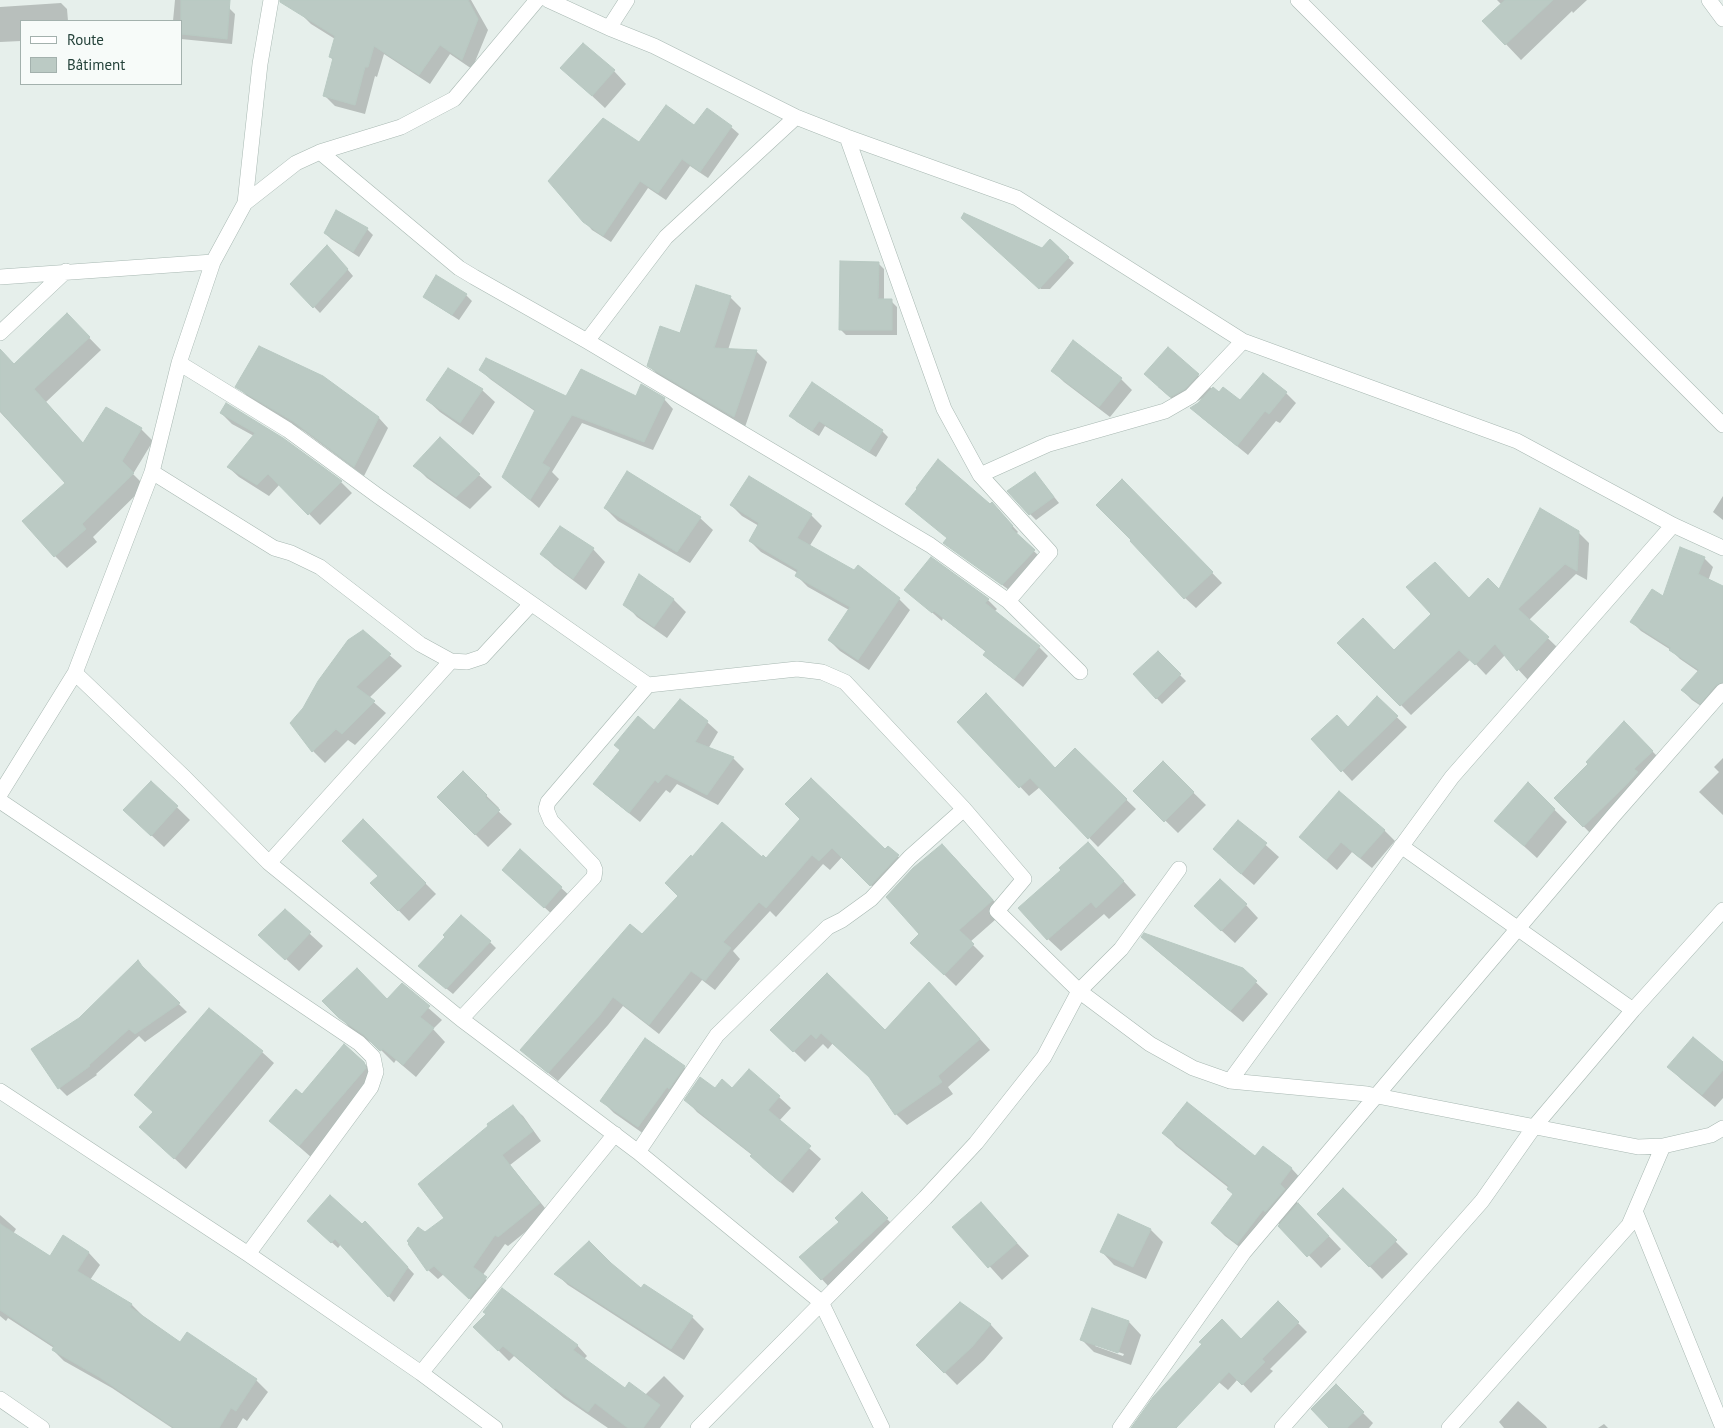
<!DOCTYPE html>
<meta charset="utf-8">
<style>
body{margin:0}
#map{position:relative;width:1723px;height:1428px;overflow:hidden;background:#e6efeb;font-family:"PT Sans",sans-serif}
canvas{display:block}
.legend{position:absolute;left:20px;top:20px;width:162px;height:65px;box-sizing:border-box;background:#f7fbf9;border:1px solid #a3b1ad;margin:0;padding:6px 9px;list-style:none;font-size:15px;color:#24423a}
.legend li{display:flex;align-items:center;gap:10px;height:25px}
.legend b{width:25px;border:1px solid #a3b1ad}
</style>
<div id="map">
<canvas width="1723" height="1428"></canvas>
<ul class="legend">
<li><b style="height:6px;background:#fff"></b>Route</li>
<li><b style="height:14px;background:#bbcac4"></b>Bâtiment</li>
</ul>
</div>
<script>
const ctx = document.querySelector('canvas').getContext('2d');
ctx.lineJoin = 'round';
function fillPath(path, color) {
  ctx.fillStyle = color;
  ctx.fill(path, 'evenodd');
}
function poly(rows) {
  const path = new Path2D();
  for (const r of rows) {
    path.moveTo(r[0], r[1]);
    for (let i = 2; i < r.length; i += 2) path.lineTo(r[i], r[i + 1]);
  }
  return path;
}
function strokePath(path, color, width, dash) {
  ctx.strokeStyle = color;
  ctx.lineWidth = width;
  ctx.lineCap = dash ? 'butt' : 'round';
  ctx.setLineDash(dash || []);
  ctx.stroke(path);
}
const shadow = poly([
 [175,0,218,0,229,8,235,14,232,44,181,39,181,21,173,21],
 [306,0,471,0,488,30,472,69,450,54,430,84,384,54,377,77,375,76,365,114,335,106,325,96,333,60,330,57,335,39,311,24,301,14],
 [1497,0,1587,0,1573,13,1572,11,1521,60,1484,21,1502,5],
 [61,3,67,9,68,21,21,21,21,41,0,42,0,7],
 [562,68,614,71,626,84,605,108],
 [694,127,731,127,739,134,708,178,690,166,666,200,648,188,611,242,592,230,584,221,639,144],
 [969,224,1042,250,1050,241,1074,263,1050,289,1041,289],
 [367,229,373,235,359,257,331,239,325,233],
 [333,252,353,276,320,313,292,284],
 [878,263,884,269,884,301,891,301,897,307,897,335,846,335,840,329],
 [466,295,472,301,459,320,431,302,425,297],
 [730,297,741,308,728,350,756,351,767,362,745,427,659,376,648,365,681,335],
 [67,315,101,350,46,402,84,444,141,429,153,441,133,474,145,486,93,537,97,542,67,568,55,556,66,483,0,412,0,352,14,366],
 [481,370,566,397,664,399,673,409,653,450,582,423,552,472,559,479,539,508,503,477,536,412,490,379],
 [1053,371,1121,379,1132,390,1110,417,1064,382],
 [1198,375,1212,389,1219,394,1240,402,1286,393,1296,403,1280,423,1276,421,1248,455,1202,418,1192,408,1198,404,1203,398,1184,409,1158,387],
 [323,378,379,418,388,428,364,476,305,432,247,396,237,386],
 [482,390,495,402,473,435,440,412,427,400],
 [221,413,282,439,341,482,352,493,320,525,280,484,269,496,239,477,228,467,254,436,232,424],
 [791,416,882,431,888,437,876,457,825,426,819,436,797,422],
 [415,466,479,475,492,487,470,509,427,478],
 [1035,473,1059,503,1036,520,1030,514],
 [1122,480,1222,583,1196,608,1185,598],
 [1723,496,1723,520,1713,512],
 [731,505,811,515,822,526,809,547,899,599,910,610,869,670,840,651,829,640,849,610,808,587,797,576,798,573,761,552,750,541,759,526,742,516],
 [990,505,998,510,1018,532,1016,534,1040,557,1009,590,945,543],
 [605,508,700,518,713,530,690,563,618,521],
 [1578,532,1589,543,1587,580,1576,574,1529,620,1558,648,1528,680,1505,655,1486,675,1471,659,1411,715,1339,643,1394,651,1469,600,1499,591],
 [593,549,605,562,586,590,554,566,542,554],
 [1704,558,1713,567,1708,581,1723,588,1723,697,1710,712,1692,700,1682,690,1699,672,1680,659,1671,650,1641,631,1632,622,1663,597],
 [931,559,988,600,997,609,994,612,1039,647,1048,656,1023,687,993,663,984,655,986,652,943,618,942,621,906,590],
 [640,576,674,600,686,612,667,638,637,617,625,604],
 [363,632,402,666,369,698,386,713,355,745,348,740,325,763,313,751,291,723,304,709],
 [1158,653,1186,681,1162,704,1135,675],
 [1377,698,1407,727,1352,781,1313,739,1348,728],
 [707,722,718,732,708,749,733,758,744,769,718,805,677,784,670,793,666,790,640,822,605,794,594,784,654,732],
 [959,722,1055,769,1075,750,1136,809,1098,847,1040,787,1029,796],
 [1624,723,1661,760,1592,835,1556,798,1589,764],
 [1723,758,1723,815,1699,792,1719,772,1714,767],
 [1163,763,1206,805,1178,833,1135,791],
 [463,773,499,808,497,810,512,824,488,847,438,797],
 [151,782,190,820,164,847,137,822],
 [1528,784,1567,822,1537,858,1496,821],
 [802,819,885,851,888,847,908,866,881,895,842,857,830,870,823,864,776,917,770,911,733,951,740,959,715,990,702,980,659,1034,623,1006,608,1025,558,1081,532,1060,642,936,762,858,766,860],
 [363,821,436,894,409,921,372,883,380,876],
 [1239,821,1279,857,1254,885,1227,862],
 [1384,830,1395,841,1372,868,1352,852,1337,870,1311,847],
 [521,851,571,897,554,916,513,879],
 [1101,856,1136,895,1109,919,1104,914,1061,951,1048,939],
 [954,857,1004,912,970,942,984,956,956,986,923,954,920,934],
 [1246,905,1258,918,1235,943,1208,918],
 [285,911,323,946,299,971,273,947],
 [1143,937,1242,969,1268,994,1243,1022,1155,949],
 [490,942,496,948,453,994,426,972],
 [137,963,187,1012,145,1042,139,1036,96,1074,97,1075,67,1096,59,1088,80,1019],
 [402,985,442,1020,433,1029,445,1042,416,1077,396,1060,394,1063,378,1047,353,1031,324,1001,387,1000],
 [940,995,990,1050,948,1087,953,1094,907,1125,896,1114,872,1079,833,1043,828,1049,823,1044,805,1062,772,1030,885,1031],
 [210,1010,262,1052,274,1063,186,1169,152,1138,157,1117],
 [364,1063,377,1076,312,1158,270,1121,302,1096],
 [1723,1064,1723,1098,1715,1107,1682,1080,1669,1067],
 [684,1067,696,1079,682,1100,680,1098,651,1139,614,1113,602,1101],
 [715,1089,779,1097,791,1108,779,1121,821,1159,793,1193,763,1168,752,1155,697,1112,686,1100],
 [513,1107,523,1116,541,1141,510,1165,549,1213,508,1246,505,1244,482,1276,495,1288,479,1307,444,1274,438,1279,428,1270,425,1234,446,1218],
 [1164,1133,1255,1158,1263,1148,1292,1169,1304,1182,1292,1197,1341,1249,1321,1268,1277,1222,1250,1255,1225,1236,1212,1223,1234,1195,1229,1188,1176,1146],
 [1343,1189,1408,1254,1382,1279,1319,1214],
 [862,1194,897,1229,832,1290,801,1257,840,1222],
 [981,1204,1029,1256,1002,1280,954,1227],
 [0,1215,16,1229,13,1234,50,1257,63,1237,89,1253,100,1265,90,1280,132,1305,143,1316,180,1343,187,1333,256,1380,268,1392,247,1421,243,1418,237,1428,172,1428,112,1388,64,1361,53,1350,54,1348,8,1318,6,1321,0,1316],
 [314,1226,362,1226,371,1228,414,1274,394,1302,341,1244,338,1248],
 [1151,1230,1163,1242,1146,1279,1114,1265,1102,1252],
 [612,1266,641,1290,692,1317,704,1329,684,1360,568,1285,556,1274],
 [1278,1303,1307,1332,1270,1369,1273,1371,1251,1393,1238,1379,1228,1390,1200,1366,1241,1340],
 [961,1304,991,1325,1003,1338,984,1360,957,1385,918,1345],
 [1129,1322,1141,1335,1131,1365,1094,1352,1082,1340],
 [1095,1344,1124,1354,1123,1356,1095,1346],
 [475,1327,577,1345,587,1356,584,1359,625,1389,645,1395,664,1376,684,1396,660,1428,608,1428,564,1398,514,1356,509,1361],
 [1336,1386,1373,1423,1369,1428,1330,1428],
 [1518,1401,1546,1426,1547,1428,1504,1428,1499,1422],
 [1604,1424,1608,1428,1598,1428]
]);
const building = poly([
 [181,0,230,0,227,39,181,34,181,0],
 [280,0,468,0,478,19,462,60,440,45,419,75,374,46,368,67,365,67,355,105,323,96,333,58,329,57,335,36,280,2,280,0],
 [1505,0,1553,0,1505,45,1482,21,1505,0],
 [583,43,615,70,592,96,560,68,583,43],
 [666,105,694,125,707,108,732,126,700,172,682,159,658,193,640,181,603,236,583,222,548,181,603,118,639,142,666,105],
 [336,210,368,228,353,252,324,233,336,210],
 [964,213,1042,248,1050,239,1069,257,1039,289,961,218,964,213],
 [327,245,348,269,313,308,290,284,327,245],
 [840,261,879,262,878,299,892,299,892,330,839,330,840,261],
 [436,275,467,294,452,315,423,297,436,275],
 [696,285,731,296,714,348,757,350,734,417,647,366,660,326,680,333,696,285],
 [67,313,90,337,34,389,83,443,106,407,142,428,122,461,134,473,82,524,86,529,54,557,22,521,65,483,0,411,0,349,14,364,67,313],
 [1073,340,1122,378,1099,407,1051,371,1073,340],
 [259,346,323,376,379,417,354,467,294,422,235,387,259,346],
 [1168,347,1199,374,1185,389,1170,397,1144,374,1168,347],
 [486,358,566,396,581,369,636,396,641,384,665,398,644,442,572,415,542,463,550,468,530,500,502,477,535,410,479,370,486,358],
 [448,368,483,389,460,423,426,400,448,368],
 [1263,373,1287,392,1269,414,1265,411,1237,446,1190,408,1198,403,1213,387,1219,392,1223,387,1240,400,1263,373],
 [812,382,883,430,869,452,819,421,812,431,789,416,812,382],
 [226,403,283,438,342,481,308,515,268,474,257,485,227,467,255,433,220,413,226,403],
 [440,437,480,474,456,497,413,466,440,437],
 [938,459,990,504,992,502,1013,526,1011,528,1035,550,1002,585,943,543,947,538,905,504,917,489,916,488,938,459],
 [627,471,701,517,677,552,604,508,627,471],
 [1035,472,1054,497,1029,515,1007,491,1035,472],
 [749,476,812,514,797,538,854,570,858,565,900,598,858,660,828,640,850,607,795,576,798,570,749,541,759,523,730,505,749,476],
 [1122,479,1213,572,1184,599,1130,541,1131,540,1096,505,1122,479],
 [1540,508,1579,531,1577,571,1565,564,1518,609,1549,637,1517,671,1495,644,1475,665,1459,650,1400,706,1337,643,1363,618,1394,650,1431,614,1406,587,1435,562,1469,598,1488,578,1499,589,1540,508],
 [560,526,594,548,573,579,540,554,560,526],
 [1680,547,1705,557,1698,574,1723,586,1723,682,1716,685,1700,704,1681,690,1699,670,1669,650,1671,648,1630,622,1652,589,1663,596,1680,547],
 [931,557,989,599,985,603,1040,646,1014,679,983,655,986,651,934,611,932,613,904,590,931,557],
 [639,574,674,599,654,627,623,605,639,574],
 [363,630,391,654,356,687,375,701,342,734,336,729,312,752,290,723,303,708,318,681,348,640,363,630],
 [1158,651,1181,674,1156,699,1133,674,1158,651],
 [986,693,1055,768,1075,748,1127,799,1088,839,1030,778,1019,788,957,722,986,693],
 [1377,696,1398,716,1341,772,1311,739,1337,715,1348,727,1377,696],
 [680,699,708,721,695,742,734,757,707,795,666,774,658,783,655,780,629,813,593,784,620,750,614,745,638,716,654,730,680,699],
 [1624,721,1653,751,1634,769,1638,772,1627,784,1583,827,1554,798,1588,764,1586,762,1624,721],
 [1163,761,1194,792,1164,822,1133,791,1163,761],
 [463,771,487,795,485,797,500,810,475,835,437,797,463,771],
 [811,778,885,849,888,846,899,855,870,886,832,848,819,861,812,855,766,908,759,902,723,942,731,948,705,981,691,971,649,1025,613,997,599,1016,548,1073,520,1050,630,924,642,934,678,896,665,883,691,855,692,857,722,822,762,857,763,855,766,858,800,819,785,804,811,778],
 [151,781,178,806,151,836,123,810,151,781],
 [1528,782,1555,809,1524,846,1494,821,1528,782],
 [1339,791,1385,830,1360,858,1341,842,1326,860,1299,837,1339,791],
 [363,819,426,883,398,911,370,883,378,876,342,841,363,819],
 [1238,820,1267,843,1241,874,1213,849,1238,820],
 [1088,842,1124,881,1096,908,1091,902,1047,940,1018,908,1061,870,1059,868,1088,842],
 [942,844,993,900,959,930,974,944,944,975,910,943,919,934,886,897,913,868,942,844],
 [520,849,562,887,544,908,502,870,520,849],
 [1220,879,1247,904,1221,931,1194,906,1220,879],
 [285,909,311,932,285,960,258,935,285,909],
 [461,915,491,941,446,989,418,966,445,937,443,935,461,915],
 [1144,933,1243,968,1257,981,1230,1011,1141,937,1144,933],
 [138,960,142,966,180,1003,135,1034,129,1029,89,1065,90,1066,58,1089,31,1049,79,1018,138,960],
 [357,968,387,999,402,983,430,1006,420,1017,434,1028,403,1065,383,1049,380,1051,364,1035,339,1018,322,1001,357,968],
 [827,973,885,1030,929,982,980,1039,938,1076,942,1082,895,1115,869,1077,821,1033,816,1039,811,1034,793,1052,770,1030,827,973],
 [209,1008,263,1051,174,1159,139,1127,153,1112,134,1095,209,1008],
 [1693,1037,1723,1062,1723,1070,1702,1095,1667,1067,1693,1037],
 [645,1038,685,1066,669,1089,667,1087,638,1127,600,1101,645,1038],
 [344,1044,364,1062,366,1068,299,1146,269,1121,296,1089,302,1094,344,1044],
 [749,1069,780,1096,768,1110,811,1146,780,1182,750,1156,752,1154,684,1100,700,1077,715,1088,722,1079,732,1088,749,1069],
 [1187,1102,1255,1156,1263,1146,1292,1168,1280,1184,1285,1189,1265,1212,1263,1210,1237,1244,1211,1223,1233,1194,1227,1189,1229,1186,1162,1133,1187,1102],
 [513,1105,533,1131,502,1155,540,1203,498,1237,495,1235,473,1267,487,1277,469,1299,434,1266,427,1271,408,1244,409,1243,407,1241,418,1227,425,1232,444,1218,418,1184,488,1126,487,1124,513,1105],
 [1343,1188,1397,1240,1369,1267,1317,1214,1343,1188],
 [862,1192,888,1218,821,1280,799,1257,839,1222,835,1218,862,1192],
 [330,1195,362,1224,365,1221,408,1267,388,1297,335,1239,331,1243,307,1221,330,1195],
 [981,1202,1017,1243,988,1268,952,1227,981,1202],
 [1298,1203,1329,1236,1307,1257,1278,1226,1298,1203],
 [1118,1214,1151,1229,1133,1267,1100,1252,1118,1214],
 [0,1224,50,1256,63,1235,89,1252,77,1271,132,1304,130,1307,180,1342,187,1332,257,1379,236,1411,231,1408,219,1428,174,1428,99,1377,52,1350,54,1346,0,1310,0,1224],
 [589,1241,611,1263,641,1288,644,1284,693,1316,671,1349,554,1274,589,1241],
 [502,1288,578,1345,573,1350,625,1388,629,1382,660,1405,643,1428,628,1428,595,1403,588,1412,555,1388,554,1389,503,1346,498,1351,473,1327,486,1314,483,1312,502,1288],
 [1278,1301,1299,1322,1262,1359,1265,1362,1242,1385,1229,1372,1176,1428,1131,1428,1153,1397,1202,1344,1199,1342,1222,1319,1241,1339,1278,1301],
 [960,1302,991,1324,972,1347,944,1373,916,1345,960,1302],
 [1092,1308,1129,1321,1118,1353,1080,1340,1092,1308],
 [1336,1384,1364,1412,1347,1428,1329,1428,1311,1409,1336,1384]
]);
const minor = poly([
 [548,0,609,28,654,46,796,117,847,137,1017,198,1243,341,1517,441,1673,525,1723,548],
 [1298,0,1723,425],
 [1709,0,1723,19],
 [609,28,627,0],
 [847,137,944,409,980,475,1050,552,1008,601],
 [320,152,459,268,474,277,587,341,930,545,1008,601,1080,672],
 [245,203,296,163,320,152,401,127,454,99,537,0],
 [0,277,213,262],
 [0,333,66,271],
 [587,341,666,237,796,117],
 [179,363,288,430,378,496,648,685,797,669,822,672,845,682,964,809,1024,879,997,911,1079,991,1150,1044,1193,1068,1230,1081,1367,1094,1638,1147,1663,1146,1711,1135,1723,1128],
 [152,472,274,548,291,553,320,567,420,644,451,661,467,662,482,657,531,604],
 [980,475,1049,444,1165,411,1191,396,1243,341],
 [75,673,185,778,269,863,461,1019,638,1152,821,1302,882,1428],
 [0,794,75,673,152,472,179,363,213,262,245,203,260,64,271,0],
 [0,801,359,1043,373,1057,376,1072,371,1087,248,1254],
 [1401,846,1633,1010],
 [269,863,451,661],
 [461,1019,594,877,595,870,593,865,551,821,546,809,548,802,648,685],
 [1230,1081,1452,777,1673,525],
 [0,1091,248,1254,421,1373,495,1428],
 [638,1152,717,1035,828,927,842,920,871,899,910,857,964,809],
 [1635,1211,1723,1428],
 [421,1373,615,1134],
 [0,1399,42,1428],
 [698,1428,925,1198,976,1143,1044,1057,1079,991,1121,949,1179,869],
 [1120,1428,1244,1252,1614,815,1723,691],
 [1282,1428,1482,1201,1534,1127,1633,1010,1723,910],
 [1449,1428,1629,1225,1663,1146]
]);
fillPath(shadow, '#0003');
fillPath(building, '#bbcac4');
strokePath(building, '#b8c9c2', 1);
strokePath(minor, '#a8b8b2', 16);
strokePath(minor, '#fff', 15);
</script>
